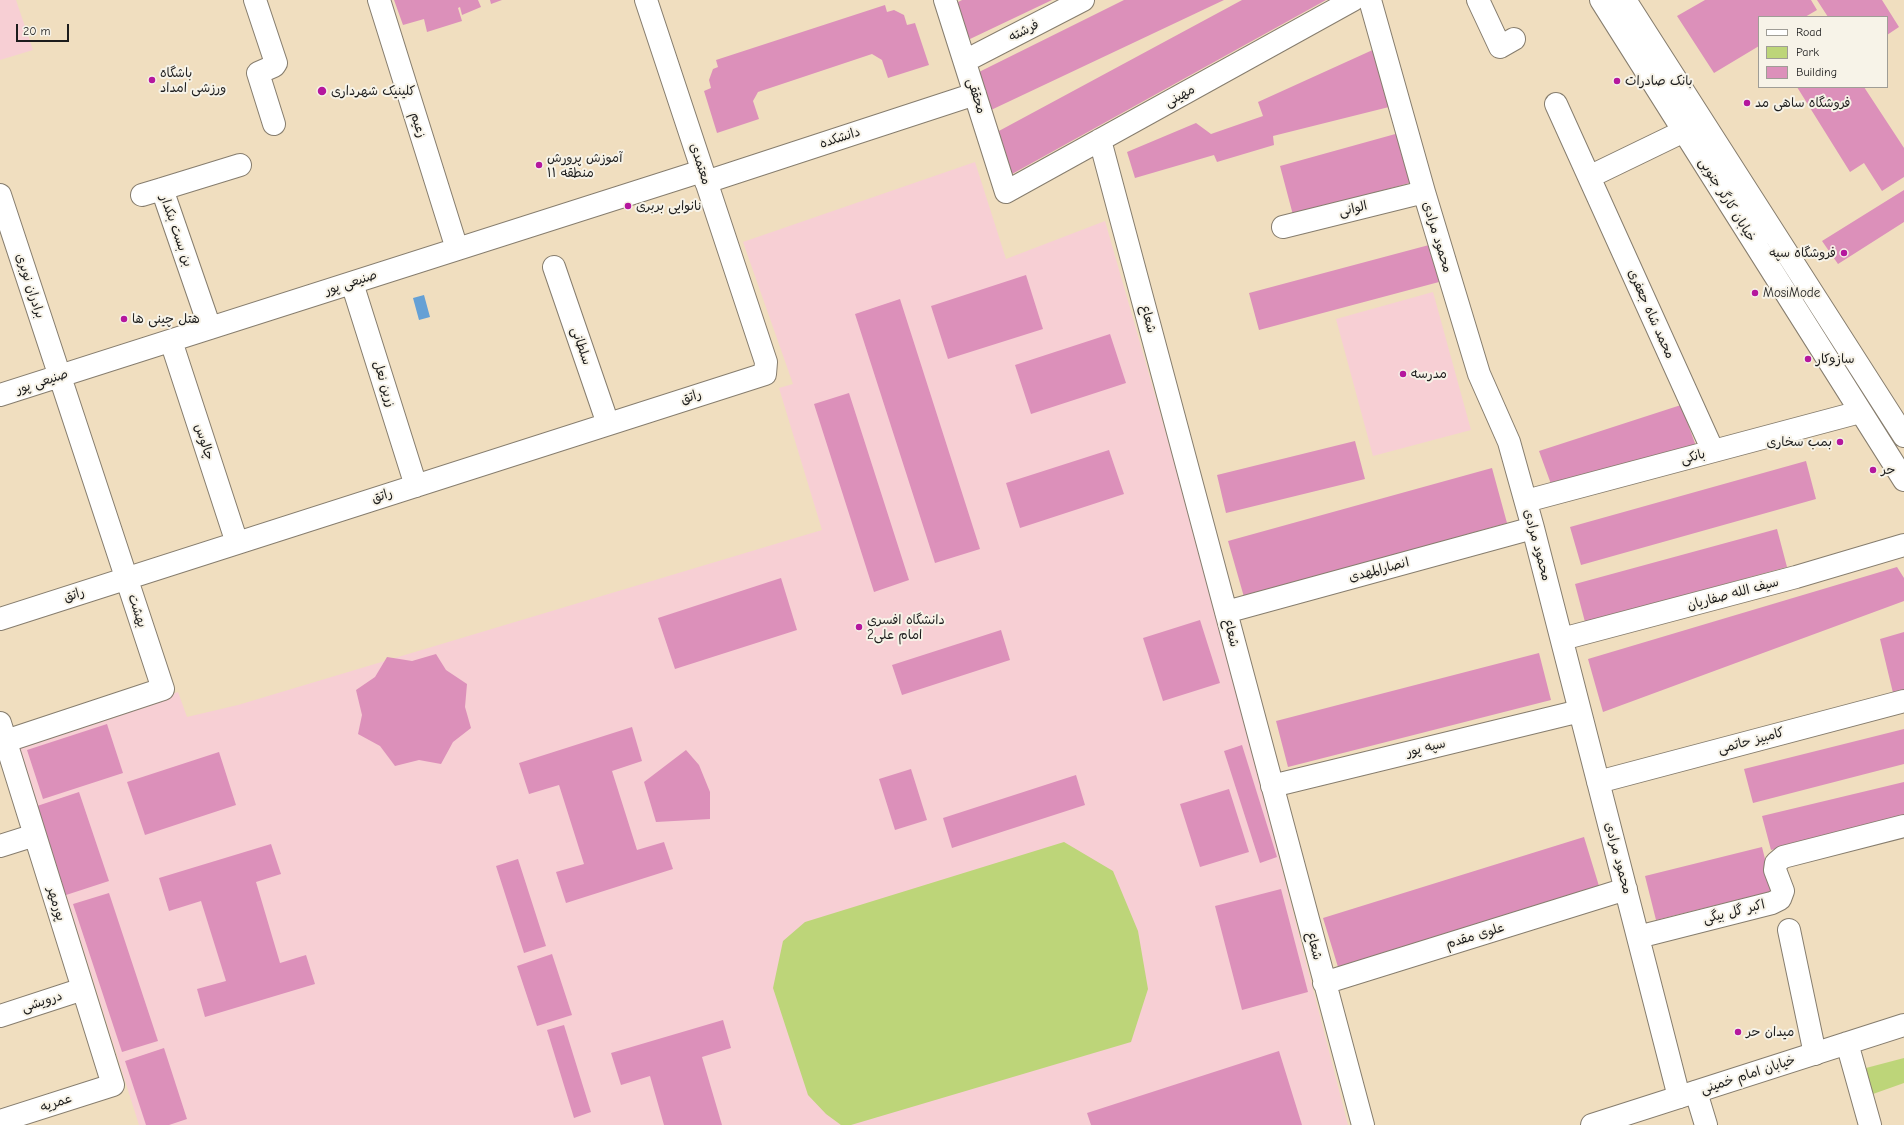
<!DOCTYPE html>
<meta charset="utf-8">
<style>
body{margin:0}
#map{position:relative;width:1904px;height:1125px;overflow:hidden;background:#f0debf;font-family:"Comic Neue",sans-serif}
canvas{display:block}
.legend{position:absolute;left:1758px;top:16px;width:130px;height:72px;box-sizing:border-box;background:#f7f3e8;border:1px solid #9f9d96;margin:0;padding:5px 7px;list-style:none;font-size:12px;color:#1c1c1c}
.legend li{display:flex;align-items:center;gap:8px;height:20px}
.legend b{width:20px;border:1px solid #9f9d96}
.scale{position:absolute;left:16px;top:24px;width:53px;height:18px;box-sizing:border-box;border:2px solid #1c1c1c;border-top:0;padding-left:5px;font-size:12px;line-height:14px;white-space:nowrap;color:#1c1c1c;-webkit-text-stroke:3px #f7f3e8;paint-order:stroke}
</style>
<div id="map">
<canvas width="1904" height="1125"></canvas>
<ul class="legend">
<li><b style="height:5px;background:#fff"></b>Road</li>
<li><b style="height:11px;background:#bdd579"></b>Park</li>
<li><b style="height:11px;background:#dc90ba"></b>Building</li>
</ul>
<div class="scale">20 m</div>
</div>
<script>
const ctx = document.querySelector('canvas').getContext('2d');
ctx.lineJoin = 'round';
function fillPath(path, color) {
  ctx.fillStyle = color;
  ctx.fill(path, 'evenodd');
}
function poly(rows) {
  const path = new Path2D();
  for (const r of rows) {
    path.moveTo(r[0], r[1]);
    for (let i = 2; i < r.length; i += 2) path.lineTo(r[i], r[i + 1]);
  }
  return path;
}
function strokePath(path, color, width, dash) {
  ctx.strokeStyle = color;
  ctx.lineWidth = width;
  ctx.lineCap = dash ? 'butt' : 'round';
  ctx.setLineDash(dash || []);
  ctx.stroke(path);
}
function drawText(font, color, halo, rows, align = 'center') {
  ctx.font = font + ' "Comic Neue","Playpen Sans Arabic",sans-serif';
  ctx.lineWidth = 4;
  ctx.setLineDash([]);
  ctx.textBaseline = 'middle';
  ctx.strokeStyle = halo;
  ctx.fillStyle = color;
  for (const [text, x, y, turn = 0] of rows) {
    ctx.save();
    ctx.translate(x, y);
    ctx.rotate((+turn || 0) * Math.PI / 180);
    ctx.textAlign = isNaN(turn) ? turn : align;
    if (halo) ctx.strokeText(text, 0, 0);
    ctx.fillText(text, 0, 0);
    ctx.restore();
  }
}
const built = poly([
 [0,0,16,0,33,50,0,60],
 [975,162,1006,259,1105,221,1203,562,1348,1125,139,1125,19,746,178,692,187,717,238,705,822,530,779,388,793,384,743,242],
 [1433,292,1471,430,1373,456,1336,319]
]);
const green = poly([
 [1064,842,1113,871,1138,931,1148,989,1131,1042,851,1125,841,1125,826,1114,808,1095,773,988,783,941,805,922],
 [1904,1058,1904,1083,1873,1094,1866,1068]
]);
const water = poly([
 [424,295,430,317,419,320,413,298]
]);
const building = poly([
 [394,0,478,0,481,7,462,15,460,7,458,8,462,21,427,32,424,19,403,25],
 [490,0,502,0,491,4],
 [962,0,1052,0,970,39,954,4],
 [1124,0,1224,0,991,110,977,73],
 [1242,0,1326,0,1012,174,997,132],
 [1705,0,1811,0,1817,10,1805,17,1759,17,1759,46,1714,73,1677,16],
 [1817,0,1882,0,1899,27,1887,35,1887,17,1828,17],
 [885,5,887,12,894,10,904,15,907,25,915,23,929,65,888,78,882,60,872,54,758,92,753,101,759,119,717,133,704,91,711,88,709,80,713,69,718,67,716,60],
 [1377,48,1393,106,1273,136,1274,145,1217,162,1214,155,1135,178,1127,152,1196,123,1211,134,1263,116,1258,102],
 [1797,87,1864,87,1904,148,1904,177,1882,191,1864,163,1850,172],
 [1399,133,1413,182,1293,215,1280,166],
 [1904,190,1904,222,1838,264,1822,241],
 [1429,245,1439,282,1259,330,1249,293],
 [1026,275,1043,329,948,359,931,306],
 [900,299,980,549,935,563,855,314],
 [1110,334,1126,383,1031,414,1015,365],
 [849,393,909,580,874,592,814,404],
 [1681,405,1696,446,1551,484,1539,451],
 [1355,441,1365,479,1226,513,1217,475],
 [1109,450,1124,494,1020,528,1006,483],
 [1806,461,1816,499,1581,565,1570,527],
 [1492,468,1507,523,1244,597,1228,541],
 [1777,529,1787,567,1585,622,1575,584],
 [1897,567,1904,578,1904,601,1603,712,1588,659],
 [781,578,797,630,675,669,658,618],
 [1200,620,1220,683,1163,701,1143,638],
 [1001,630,1010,660,902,695,892,665],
 [1904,632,1904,694,1894,697,1880,639],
 [1539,653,1551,700,1288,767,1276,721],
 [436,654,446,670,467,684,465,707,471,728,453,742,441,764,419,760,395,766,380,746,358,734,362,715,356,690,375,677,387,657,412,661],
 [107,724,123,773,43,799,27,750],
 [632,727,642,761,612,771,637,850,664,842,673,869,566,903,556,872,584,864,559,785,529,794,519,763],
 [1904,729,1904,764,1753,803,1744,769],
 [1242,745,1277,857,1260,863,1224,751],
 [686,750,699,765,710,792,710,819,656,822,644,782],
 [219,752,236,805,145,835,127,782],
 [911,769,927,820,895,830,879,779],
 [1076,775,1085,805,952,848,943,818],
 [1904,782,1904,816,1771,850,1762,816],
 [1229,789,1249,852,1200,867,1180,804],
 [79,792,109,881,63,896,34,807],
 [1584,837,1599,886,1338,967,1323,918],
 [271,844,281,874,256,882,280,963,306,955,315,984,205,1017,197,989,226,981,201,901,169,911,159,878],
 [1762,847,1773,891,1656,920,1645,876],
 [518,859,546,946,524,953,496,866],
 [1281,889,1308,992,1242,1010,1215,906],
 [109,893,158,1041,122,1052,73,904],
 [552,954,572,1015,537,1026,517,966],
 [723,1020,731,1048,702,1057,722,1125,664,1125,650,1076,621,1085,611,1053],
 [564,1025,591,1112,574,1118,547,1030],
 [164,1048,187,1119,169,1125,146,1125,125,1061],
 [1279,1051,1302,1125,1091,1125,1087,1113]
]);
const minor = poly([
 [255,0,276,63,274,66,258,73,274,124],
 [379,0,457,249],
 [945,0,1006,192,1353,0],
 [1370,0,1424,192,1479,374,1509,442,1533,528,1679,1097],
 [1478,0,1500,47,1514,39],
 [965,61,1083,0],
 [1556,104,1713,451],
 [1100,140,1363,1125],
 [1589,177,1684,131],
 [706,182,975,94],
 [0,195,163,689,6,741],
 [142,195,162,189],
 [1283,227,1424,192],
 [554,267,608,424],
 [352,283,416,486],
 [210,328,162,189,240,165],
 [171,341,237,543],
 [0,395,702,171],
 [1526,501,1860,412],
 [1226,612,1533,528],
 [0,619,765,374,766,362,646,0],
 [1562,639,1796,577,1904,545],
 [0,723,113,1085,0,1121],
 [1598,782,1904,701],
 [1272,786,1580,711],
 [0,846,35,835],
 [1789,930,1815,1054],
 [1638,937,1772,903,1780,899,1783,891,1775,870,1776,863,1783,857,1904,826],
 [1324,983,1626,889],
 [0,1016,83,989],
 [1696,1092,1706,1125]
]);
const major = poly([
 [1601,0,1904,480],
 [1625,0,1904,436],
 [1847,1043,1870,1125],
 [1592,1125,1904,1025]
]);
const markers = [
 [152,80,4,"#b5179e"],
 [1617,81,4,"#b5179e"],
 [322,91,5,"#b5179e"],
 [1747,103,4,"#b5179e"],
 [539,165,4,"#b5179e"],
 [628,206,4,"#b5179e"],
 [1844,253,4,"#b5179e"],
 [1755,293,4,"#b5179e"],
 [124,319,4,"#b5179e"],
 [1808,359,4,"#b5179e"],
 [1403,374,4,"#b5179e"],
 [1840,442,4,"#b5179e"],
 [1873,470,4,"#b5179e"],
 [859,627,4,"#b5179e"],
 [1738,1032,4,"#b5179e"]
];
const streetNames = [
 ["فرشته",1024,31,-27],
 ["محققی",976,96,72],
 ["مهینی",1180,96,-29],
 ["زعیم",418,125,73],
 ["دانشکده",840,138,-18],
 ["معتمدی",700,164,72],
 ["خیابان کارگر جنوبی",1727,200,58],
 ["الوانی",1353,209,-14],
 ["بن بست بنکدار",176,231,71],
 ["محمود مرادی",1437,237,73],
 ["صنیعی پور",351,283,-18],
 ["برادران نوبری",30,286,72],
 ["محمد شاه جعفری",1651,314,66],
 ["شعاع",1148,319,75],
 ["سلطانی",581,346,71],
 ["صنیعی پور",42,382,-18],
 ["زرین نعل",384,384,73],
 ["راتق",691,397,-18],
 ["چالوس",204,442,72],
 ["بانکی",1693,457,-15],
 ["راتق",382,496,-18],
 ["محمود مرادی",1537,545,75],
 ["انصارالمهدی",1379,570,-15],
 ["سیف الله صفاریان",1733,594,-15],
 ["راتق",74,595,-18],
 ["بهشت",137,611,72],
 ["شعاع",1231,633,75],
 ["کامبیز حاتمی",1751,741,-15],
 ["سپه پور",1426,748,-14],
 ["محمود مرادی",1618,858,75],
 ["پورمهر",56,904,73],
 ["اکبر گل بیگی",1734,912,-14],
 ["علوی مقدم",1475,936,-17],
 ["شعاع",1314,946,75],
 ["درویشی",42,1002,-18],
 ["خیابان امام خمینی",1748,1075,-18],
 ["عمریه",56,1103,-18]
];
const poiNames = [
 ["باشگاه",160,73],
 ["ورزشی امداد",160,88],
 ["بانک صادرات",1625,81],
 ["کلینیک شهرداری",331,91],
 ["فروشگاه ساهی مد",1755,103],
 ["آموزش پرورش",547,158],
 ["منطقه ۱۱",547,173],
 ["نانوایی بربری",636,206],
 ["فروشگاه سپه",1836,253,"right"],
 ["MosiMode",1763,293],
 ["هتل چینی ها",132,319],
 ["سازوکار",1816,359],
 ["مدرسه",1411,374],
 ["بمب سخاری",1832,442,"right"],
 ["حر",1881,470],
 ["دانشگاه افسری",867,620],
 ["امام علی2",867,635],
 ["میدان حر",1746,1032]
];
fillPath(built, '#f7cfd4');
fillPath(green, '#bdd579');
fillPath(water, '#65a0d5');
fillPath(building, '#dc90ba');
strokePath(minor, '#867d6e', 24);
strokePath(major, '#867d6e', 24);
strokePath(minor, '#fff', 22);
strokePath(major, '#fff', 22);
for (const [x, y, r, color] of markers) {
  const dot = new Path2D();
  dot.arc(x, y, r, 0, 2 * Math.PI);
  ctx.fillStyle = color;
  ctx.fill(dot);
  strokePath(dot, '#f7f3e8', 1.5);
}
drawText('13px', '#1c1c1c', '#f7f3e8', streetNames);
drawText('13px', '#1c1c1c', '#f7f3e8', poiNames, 'left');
</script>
